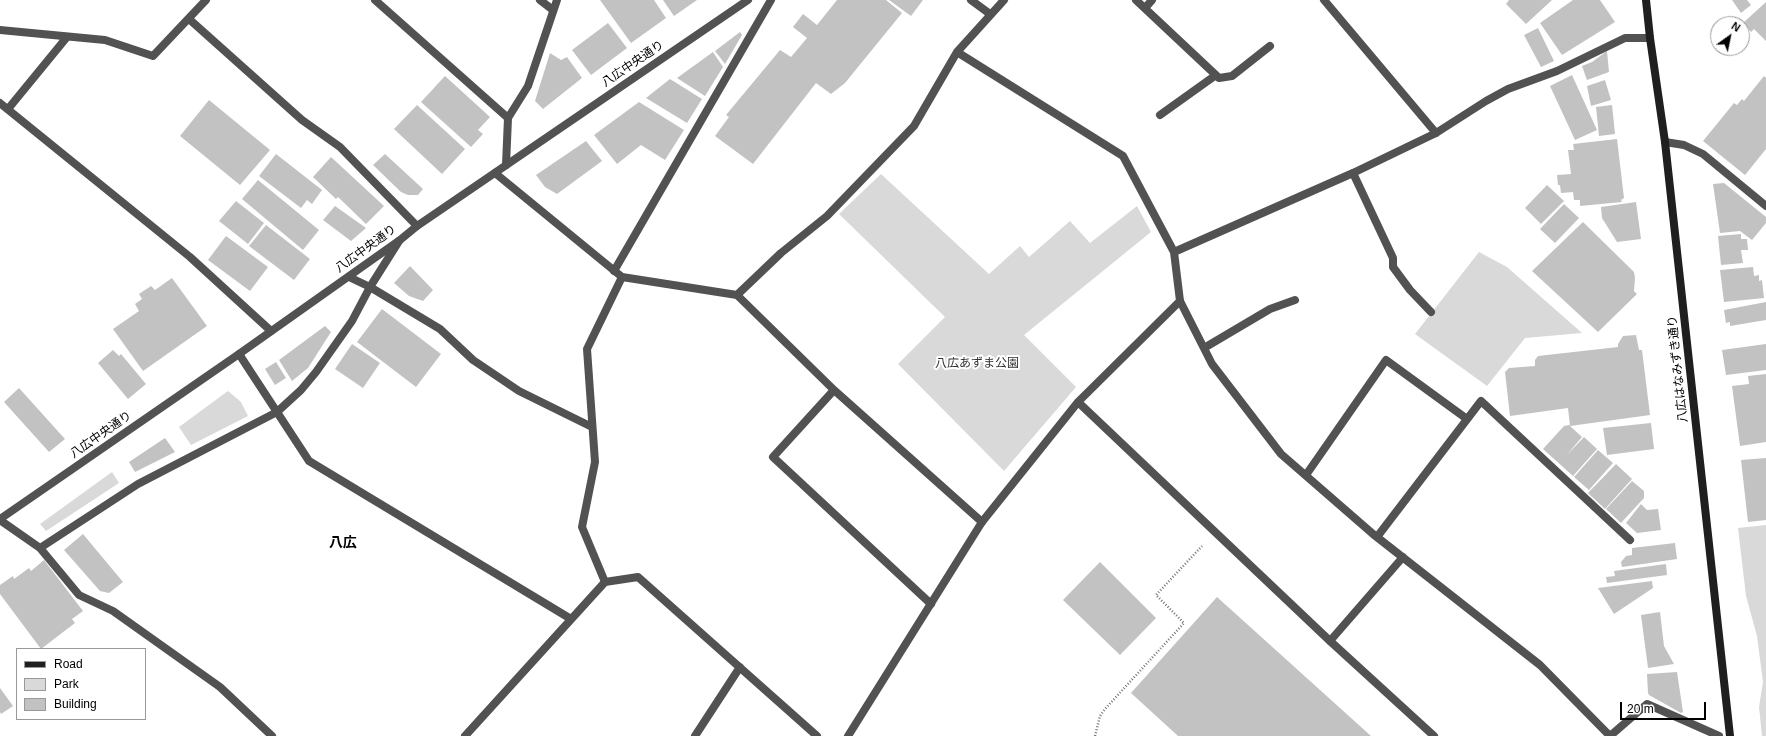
<!DOCTYPE html>
<meta charset="utf-8">
<style>
body{margin:0}
#map{position:relative;width:1766px;height:736px;overflow:hidden;background:#fff;font-family:Helvetica,sans-serif}
canvas{display:block}
.legend{position:absolute;left:16px;top:648px;width:130px;height:72px;box-sizing:border-box;background:#fff;border:1px solid #999;margin:0;padding:5px 7px;list-style:none;font-size:12px;color:#000}
.legend li{display:flex;align-items:center;gap:8px;height:20px}
.legend b{width:20px;border:1px solid #999}
.north{position:absolute;left:1710px;top:16px;width:40px;height:40px;box-sizing:border-box;background:#fff;border:1px solid #999;border-radius:50%;rotate:33deg;font-size:11px;font-weight:700;line-height:16px;text-align:center;color:#000}
.north::after{content:'';display:block;margin:auto;width:14px;height:18px;background:#000;clip-path:polygon(50% 0,100% 100%,50% 72%,0 100%)}
.scale{position:absolute;left:1620px;top:702px;width:86px;height:18px;box-sizing:border-box;border:2px solid #000;border-top:0;padding-left:5px;font-size:12px;line-height:14px;white-space:nowrap;color:#000;-webkit-text-stroke:3px #fff;paint-order:stroke}
</style>
<div id="map">
<canvas width="1766" height="736"></canvas>
<ul class="legend">
<li><b style="height:5px;background:#1f1f1f"></b>Road</li>
<li><b style="height:11px;background:#d9d9d9"></b>Park</li>
<li><b style="height:11px;background:#c2c2c2"></b>Building</li>
</ul>
<div class="north">N</div>
<div class="scale">20 m</div>
</div>
<script>
const ctx = document.querySelector('canvas').getContext('2d');
ctx.lineJoin = 'round';
function fillPath(path, color) {
  ctx.fillStyle = color;
  ctx.fill(path, 'evenodd');
}
function poly(rows) {
  const path = new Path2D();
  for (const r of rows) {
    path.moveTo(r[0], r[1]);
    for (let i = 2; i < r.length; i += 2) path.lineTo(r[i], r[i + 1]);
  }
  return path;
}
function strokePath(path, color, width, dash) {
  ctx.strokeStyle = color;
  ctx.lineWidth = width;
  ctx.lineCap = dash ? 'butt' : 'round';
  ctx.setLineDash(dash || []);
  ctx.stroke(path);
}
function drawText(font, color, halo, rows, align = 'center') {
  ctx.font = font + ' Helvetica,"Noto Sans JP",sans-serif';
  ctx.lineWidth = 4;
  ctx.setLineDash([]);
  ctx.textBaseline = 'middle';
  ctx.strokeStyle = halo;
  ctx.fillStyle = color;
  for (const [text, x, y, turn = 0] of rows) {
    ctx.save();
    ctx.translate(x, y);
    ctx.rotate((+turn || 0) * Math.PI / 180);
    ctx.textAlign = isNaN(turn) ? turn : align;
    if (halo) ctx.strokeText(text, 0, 0);
    ctx.fillText(text, 0, 0);
    ctx.restore();
  }
}
const green = poly([
 [881,174,989,274,1020,246,1029,257,1070,221,1090,243,1137,206,1151,232,1024,335,1076,387,1004,471,898,364,945,317,839,214],
 [1479,252,1507,267,1582,333,1525,338,1487,386,1415,334],
 [228,391,241,402,248,416,191,445,179,427],
 [112,472,119,483,46,531,40,524],
 [1766,525,1766,736,1762,736,1759,707,1763,682,1757,636,1746,596,1738,528]
]);
const building = poly([
 [600,0,654,0,666,18,631,43],
 [663,0,697,0,674,16],
 [837,0,886,0,902,13,845,83,831,94,816,83,753,164,715,136,729,117,726,115,780,50,791,57,807,38,793,27,803,14,817,25],
 [889,0,923,0,911,16],
 [1509,0,1552,0,1526,24,1506,4],
 [1573,0,1600,0,1615,22,1562,55,1540,23],
 [1732,0,1747,0,1751,5,1741,13],
 [1766,2,1766,41,1754,29,1751,32,1743,23],
 [608,23,627,48,591,75,572,50],
 [1538,28,1554,61,1541,67,1524,35],
 [740,32,742,35,725,64,715,51],
 [1607,51,1609,72,1587,80,1582,66,1592,62],
 [713,52,723,67,705,96,677,78],
 [550,53,561,60,567,57,582,78,543,109,535,101],
 [1572,75,1597,130,1575,140,1550,86],
 [445,76,490,117,478,130,483,134,471,147,421,102],
 [1764,76,1766,78,1766,149,1745,175,1703,141,1734,103,1737,105,1742,99,1744,101],
 [670,79,702,99,687,123,646,98],
 [1605,80,1611,100,1591,106,1587,86],
 [209,100,270,150,240,185,180,136],
 [639,102,684,130,665,160,641,145,617,164,594,135],
 [417,105,465,149,442,174,394,129],
 [1612,105,1615,134,1599,136,1596,107],
 [1617,139,1624,198,1621,200,1622,202,1580,206,1580,200,1574,200,1573,192,1561,193,1560,185,1558,185,1557,175,1571,174,1568,150,1574,150,1573,144],
 [586,141,602,161,557,194,545,187,536,175],
 [276,154,322,190,312,204,307,200,301,208,259,176],
 [385,154,423,189,418,195,408,195,401,192,373,165],
 [331,157,384,206,366,224,338,197,336,199,313,177],
 [258,180,319,230,303,250,242,199],
 [1724,183,1766,217,1766,223,1752,240,1740,231,1720,233,1713,184],
 [1547,185,1564,201,1541,224,1525,208],
 [236,201,264,223,248,244,219,221],
 [1636,202,1641,239,1617,242,1602,218,1601,207],
 [1564,204,1579,218,1555,243,1540,229],
 [335,206,366,228,351,241,323,220],
 [1583,222,1634,272,1635,278,1634,291,1637,294,1598,332,1532,271],
 [266,225,310,259,294,280,249,246],
 [1741,234,1741,239,1747,239,1748,250,1741,250,1743,263,1721,265,1718,236],
 [226,236,268,267,250,291,208,260],
 [410,266,433,290,423,301,409,296,394,283],
 [1753,267,1754,276,1759,275,1759,281,1762,280,1764,298,1724,302,1720,270],
 [172,278,207,326,143,371,113,329,139,311,135,304,142,299,139,294,151,286,155,290],
 [1766,302,1766,320,1730,326,1730,322,1726,323,1724,310],
 [382,309,441,354,416,387,357,342],
 [325,326,331,332,308,368,292,381,279,360],
 [1636,335,1639,350,1642,350,1650,415,1570,426,1568,408,1510,416,1505,372,1509,368,1535,366,1535,360,1538,356,1618,347,1618,344,1623,336],
 [352,344,380,363,363,388,335,369],
 [1766,344,1766,370,1726,375,1722,350],
 [113,350,119,356,121,354,146,384,128,399,98,363],
 [276,362,286,378,275,385,265,369],
 [1766,374,1766,442,1740,446,1732,386,1749,384,1748,376],
 [19,388,65,439,49,452,4,402],
 [1651,423,1654,449,1607,455,1603,428],
 [1569,425,1582,437,1566,456,1584,437,1597,449,1573,476,1543,449,1564,426],
 [165,438,175,452,135,472,129,462],
 [1598,450,1613,463,1589,490,1574,477],
 [1766,458,1766,520,1748,522,1741,460],
 [1616,464,1632,479,1605,509,1588,493],
 [1632,481,1644,491,1644,498,1621,523,1606,509],
 [1641,504,1647,510,1658,509,1661,530,1637,533,1626,523],
 [83,534,123,582,109,593,100,591,64,550],
 [1675,543,1677,559,1622,567,1621,562,1626,556,1632,555,1632,548],
 [44,560,83,611,72,619,75,623,41,649,0,594,0,585,13,576,14,579,29,568,31,571],
 [1100,562,1156,618,1120,655,1063,600],
 [1666,564,1667,575,1607,583,1606,577,1615,576,1614,571],
 [1652,581,1653,588,1614,614,1598,588],
 [1217,597,1371,736,1178,736,1131,693],
 [1660,612,1664,646,1674,664,1648,668,1641,615],
 [1677,672,1683,712,1681,713,1649,695,1648,693,1647,674],
 [0,688,13,706,1,714,0,712]
]);
const path = poly([
 [1095,736,1100,716,1105,709,1184,623,1156,595,1202,546]
]);
const service = poly([
 [540,0,553,10],
 [971,0,990,14],
 [1136,0,1219,78,1232,76,1270,46],
 [1324,0,1436,133],
 [1145,8,1152,0],
 [189,19,302,120,340,147,417,226],
 [0,30,105,40,153,56,206,0],
 [8,109,67,37],
 [1160,115,1216,75],
 [1353,173,1393,258,1393,267,1410,290,1431,312],
 [614,271,771,0],
 [349,277,370,287,440,329,473,360,519,391,592,427],
 [737,295,834,390,982,522],
 [1180,301,1212,364,1281,454,1373,534,1540,665,1610,736],
 [1204,348,1270,309,1295,300],
 [834,390,773,457,931,604],
 [1306,475,1386,360,1467,419],
 [1377,537,1481,401,1630,540],
 [605,582,582,527,595,462,587,349,622,277],
 [1330,641,1403,557],
 [1610,736,1647,704,1719,736]
]);
const minor = poly([
 [375,0,508,118],
 [0,103,190,257,271,331],
 [1665,142,1684,145,1703,154,1766,206],
 [506,165,508,118,528,86,557,0],
 [495,173,622,277,737,295,781,253,827,216,914,126,957,52,1004,0],
 [1174,252,1353,173,1436,133,1486,101,1508,89,1557,71,1625,38,1650,38],
 [239,354,309,461,571,619],
 [1078,402,1330,641,1434,736],
 [0,520,40,548,79,595,113,611,220,687,272,736],
 [40,548,138,484,277,412,301,390,316,372,352,321,370,287,399,241],
 [465,736,605,582,638,577,817,736],
 [695,736,740,667],
 [848,736,982,522,1078,402,1180,301,1174,252,1123,156,957,52]
]);
const tertiary = poly([
 [0,519,239,354,400,240,417,226,748,0]
]);
const secondary = poly([
 [1646,0,1650,38,1665,142,1730,736]
]);
const streetNames = [
 ["八広中央通り",633,64,-34],
 ["八広中央通り",366,249,-36],
 ["八広はなみずき通り",1678,369,-96],
 ["八広中央通り",101,435,-35]
];
const parkNames = [
 ["八広あずま公園",977,364]
];
const quarterNames = [
 ["八広",343,543]
];
fillPath(green, '#d9d9d9');
fillPath(building, '#c2c2c2');
strokePath(path, '#747474', 2.5, [1, 2]);
strokePath(service, '#525252', 8);
strokePath(minor, '#525252', 8);
strokePath(tertiary, '#525252', 8);
strokePath(secondary, '#1f1f1f', 8);
drawText('12px', '#000', '#fff', streetNames);
drawText('12px', '#303030', '#fff', parkNames);
drawText('bold 14px', '#000', '#fff', quarterNames);
</script>
